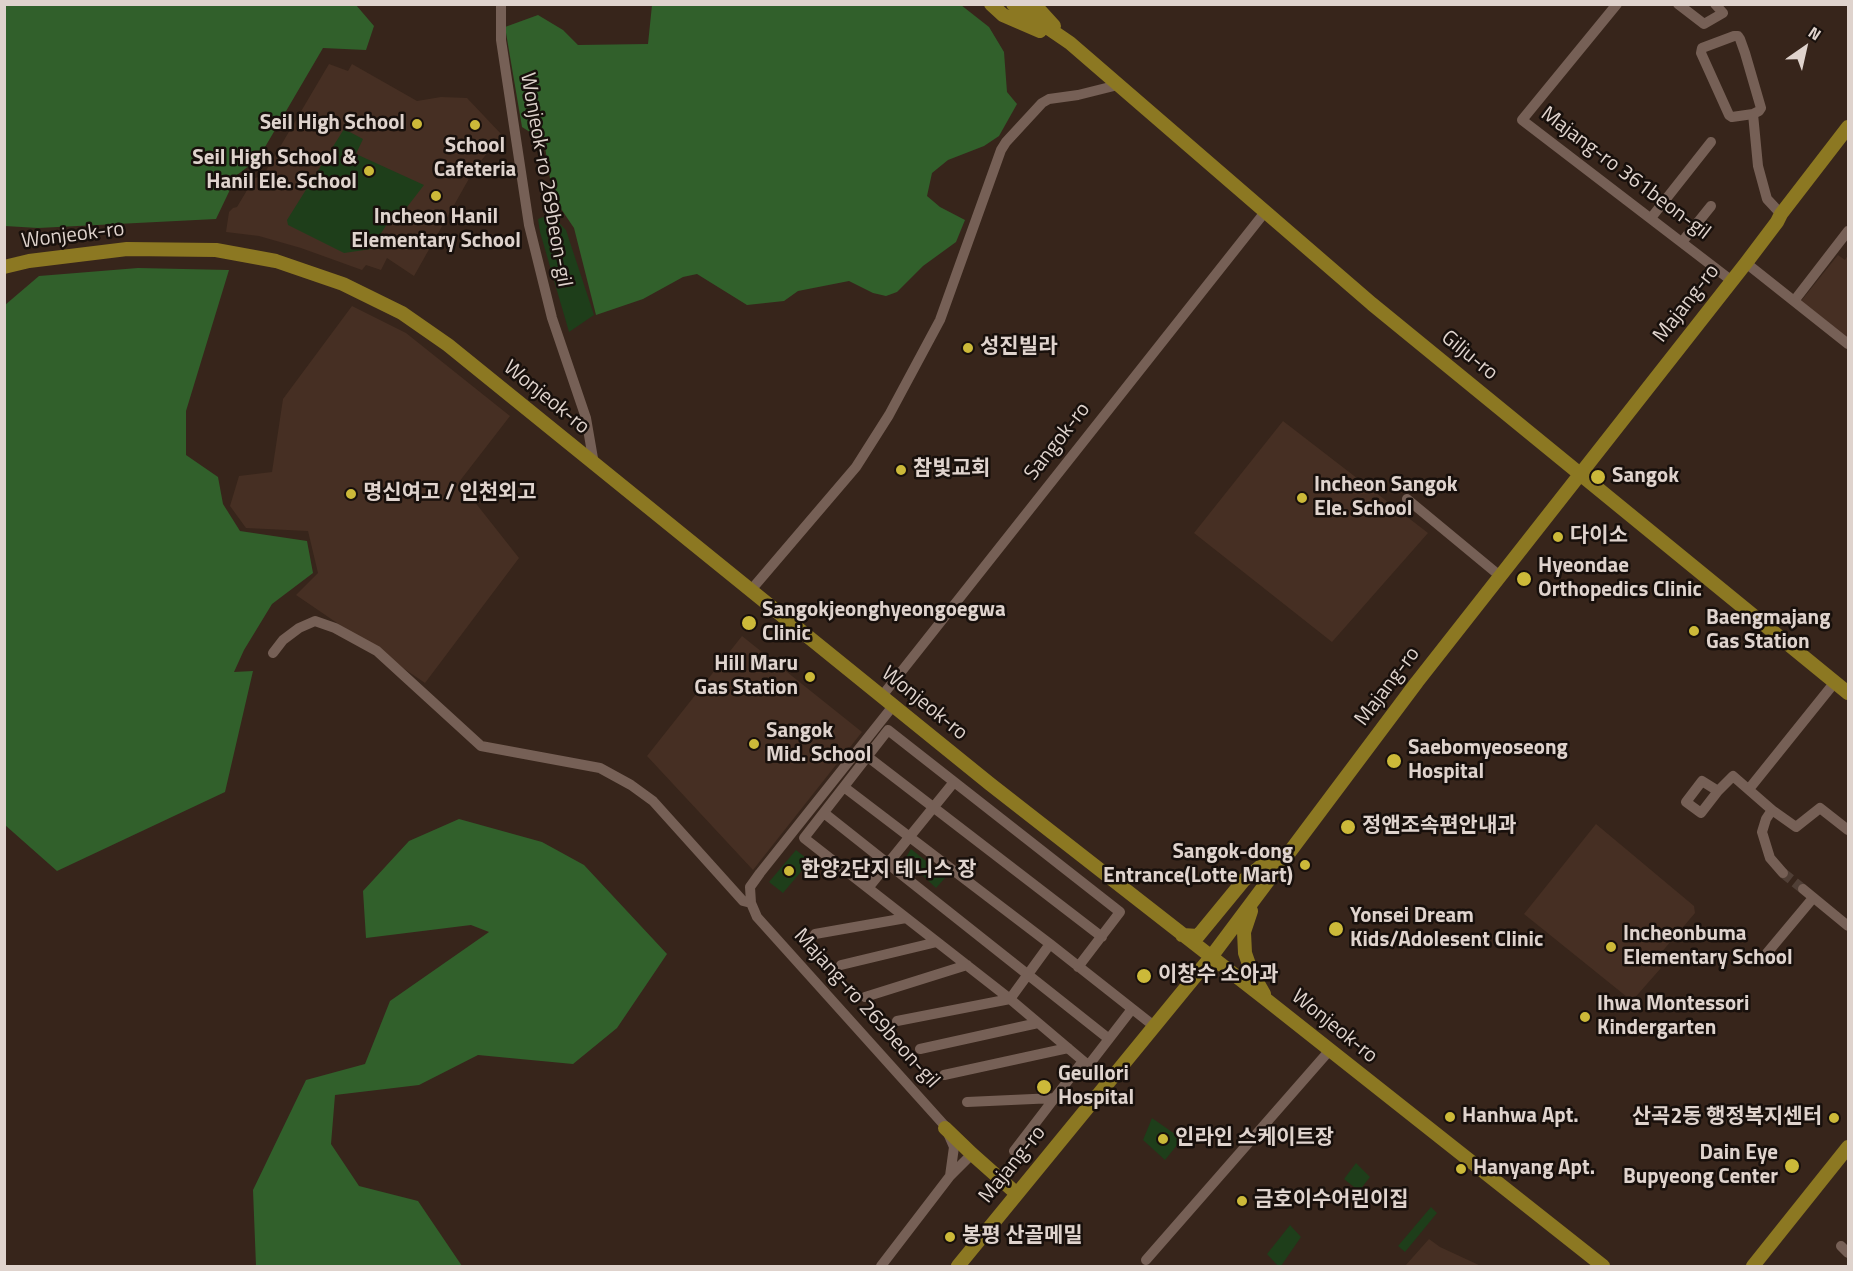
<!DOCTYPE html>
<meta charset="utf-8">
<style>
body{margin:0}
#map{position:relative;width:1853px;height:1271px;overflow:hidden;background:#37251b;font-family:"Titillium Web",sans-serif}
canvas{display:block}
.frame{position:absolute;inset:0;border:6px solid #dfd3cd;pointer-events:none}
.north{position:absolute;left:1775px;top:18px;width:60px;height:60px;-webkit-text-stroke:4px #18100c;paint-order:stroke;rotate:34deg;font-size:16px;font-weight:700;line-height:24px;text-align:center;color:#dfd3cd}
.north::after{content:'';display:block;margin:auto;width:21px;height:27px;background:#dfd3cd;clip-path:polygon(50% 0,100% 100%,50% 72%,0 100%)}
</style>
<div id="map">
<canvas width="1853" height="1271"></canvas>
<div class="frame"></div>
<div class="north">N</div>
</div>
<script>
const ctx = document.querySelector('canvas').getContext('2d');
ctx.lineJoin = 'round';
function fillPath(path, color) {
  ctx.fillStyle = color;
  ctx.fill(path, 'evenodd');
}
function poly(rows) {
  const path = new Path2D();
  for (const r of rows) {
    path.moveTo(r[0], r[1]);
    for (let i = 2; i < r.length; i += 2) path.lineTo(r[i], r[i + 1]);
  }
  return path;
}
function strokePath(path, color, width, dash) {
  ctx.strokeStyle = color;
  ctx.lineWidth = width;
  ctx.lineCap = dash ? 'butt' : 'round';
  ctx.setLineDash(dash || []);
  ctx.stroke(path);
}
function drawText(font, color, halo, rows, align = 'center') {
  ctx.font = font + ' "Titillium Web","Noto Sans KR",sans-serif';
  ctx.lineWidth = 5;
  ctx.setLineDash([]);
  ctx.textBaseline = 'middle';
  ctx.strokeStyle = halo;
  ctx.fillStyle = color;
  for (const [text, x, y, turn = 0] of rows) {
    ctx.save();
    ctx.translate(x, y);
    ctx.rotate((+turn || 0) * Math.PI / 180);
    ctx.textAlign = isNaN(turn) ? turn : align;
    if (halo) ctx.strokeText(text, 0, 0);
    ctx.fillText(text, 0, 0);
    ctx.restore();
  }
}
const built = poly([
 [329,64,348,71,352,64,417,101,441,97,467,98,502,135,475,168,414,276,387,258,381,270,366,265,362,270,301,248,259,236,226,232,229,212,233,208,237,207,246,192,249,181,264,174],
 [1838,255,1845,260,1848,255,1848,338,1801,301],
 [352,306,406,333,510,416,459,482,519,558,425,683,296,595,318,573,308,531,246,528,230,506,239,476,272,472,283,399],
 [1283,421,1428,533,1332,642,1194,533],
 [742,636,862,732,753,870,647,756],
 [1596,824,1694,906,1695,913,1654,961,1661,968,1632,1001,1524,914],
 [1429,1239,1440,1247,1481,1266,1405,1266]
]);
const green = poly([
 [344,129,363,139,356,154,424,185,404,211,394,213,371,249,344,253,288,225,287,220],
 [558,211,560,224,566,230,594,315,569,332,540,232,538,219],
 [911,849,946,877,936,888,905,859],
 [796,850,810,861,783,893,769,882],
 [1152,1118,1182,1139,1165,1160,1143,1140],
 [1356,1163,1370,1177,1359,1191,1344,1179],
 [1431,1207,1437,1213,1405,1252,1398,1246],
 [1290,1225,1301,1237,1281,1266,1278,1266,1267,1254]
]);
const forest = poly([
 [4,5,356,5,374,26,366,50,323,48,258,159,237,175,216,219,38,228,5,226],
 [652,5,961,5,989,27,1004,52,1007,92,1017,104,999,136,984,146,948,160,932,173,927,196,940,207,965,220,956,242,923,266,897,292,886,296,873,293,849,281,798,291,784,301,747,305,697,274,683,277,643,299,596,315,574,228,553,197,544,141,522,127,505,27,538,15,563,30,578,45,648,44],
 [138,268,229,270,186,411,186,455,218,477,223,504,240,531,307,541,313,573,272,604,244,650,234,672,253,671,225,792,57,871,5,825,5,305,39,276],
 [459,819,542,842,584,865,667,954,617,1028,573,1064,478,1055,419,1085,335,1095,331,1144,359,1186,418,1201,462,1266,256,1266,253,1190,306,1080,365,1064,390,1001,489,932,471,925,366,938,363,891,409,841]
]);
const minorTunnel = poly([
 [1783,873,1803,889]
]);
const minor = poly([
 [501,4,501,40,529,225,552,318,586,418,594,464],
 [1617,4,1522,120,1732,281],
 [1678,4,1704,24,1723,13,1715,4],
 [1734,36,1738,36,1740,39,1745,53,1761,108,1759,111,1753,114,1732,117,1729,115,1701,53,1702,48,1734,36],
 [1753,114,1758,166,1767,199,1781,214],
 [1651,218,1711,142],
 [1682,242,1711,206],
 [1746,263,1848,344],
 [1794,301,1848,231],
 [1407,499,1500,576],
 [751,590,856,467,889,415,940,320,1001,150,1006,142,1042,103,1049,99,1078,95,1118,85],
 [273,653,283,640,299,628,315,621,335,628,377,651,481,746,600,768,631,785,653,801,743,901,751,903],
 [882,696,1265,212],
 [868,757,1102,937],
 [844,787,1050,944],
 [1749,789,1835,682],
 [1718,791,1702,781,1686,802,1701,813,1718,791,1733,776,1772,810,1796,827,1820,808,1848,830],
 [1772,810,1766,819,1762,832,1770,858,1783,873],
 [824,813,1109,1039],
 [868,888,954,782],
 [1803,889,1848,926],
 [815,934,906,918],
 [1767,953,1813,898],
 [841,965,937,942],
 [865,997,967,965],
 [1010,999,804,838,888,730,1120,912,1078,967],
 [897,1021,1010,999],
 [920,1049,1038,1023],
 [1088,1066,1132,1009],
 [944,1075,1068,1048],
 [1108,1082,1010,999,1050,944,1154,1026],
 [967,1102,1055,1098],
 [1014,1151,1083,1061],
 [950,1176,972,1154],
 [1841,1246,1848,1253],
 [1146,1260,1329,1051],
 [881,1266,950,1176,954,1147,945,1126,757,917,751,903,750,887,760,873,893,706]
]);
const major = poly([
 [991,4,1003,15,1040,31],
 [1013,4,1070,43,1372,304,1848,693],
 [1034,4,1054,26],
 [4,267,29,261,127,249,216,250,276,261,343,284,402,313,448,345,990,784,1268,1001,1603,1266],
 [1251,911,1244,932,1245,953,1252,973,1264,994],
 [1182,935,1198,936,1244,880,1260,867,1286,853],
 [945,1128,972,1154,1017,1194],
 [958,1266,1211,957,1417,682,1746,263,1777,222,1781,214,1848,127],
 [1753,1266,1848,1147]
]);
const markers = [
 [417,124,6,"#ccb939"],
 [475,125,6,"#ccb939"],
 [369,171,6,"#ccb939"],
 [436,196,6,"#ccb939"],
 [968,348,6,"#ccb939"],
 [901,470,6,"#ccb939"],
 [1598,477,8,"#ccb939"],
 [351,494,6,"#ccb939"],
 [1302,498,6,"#ccb939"],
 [1558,537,6,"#ccb939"],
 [1524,579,8,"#ccb939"],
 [749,623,8,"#ccb939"],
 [1694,631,6,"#ccb939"],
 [810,677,6,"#ccb939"],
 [754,744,6,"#ccb939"],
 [1394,761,8,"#ccb939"],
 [1348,827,8,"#ccb939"],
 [1305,865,6,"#ccb939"],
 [789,871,6,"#ccb939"],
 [1336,929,8,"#ccb939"],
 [1611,947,6,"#ccb939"],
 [1144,976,8,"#ccb939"],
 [1585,1017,6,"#ccb939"],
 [1044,1087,8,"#ccb939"],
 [1450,1117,6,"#ccb939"],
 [1834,1118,6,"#ccb939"],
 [1163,1139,6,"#ccb939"],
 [1792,1166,8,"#ccb939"],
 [1461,1169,6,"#ccb939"],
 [1242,1201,6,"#ccb939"],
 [950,1237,6,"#ccb939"]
];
const poiNames = [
 ["Seil High School",405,124,"right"],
 ["School",475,147,"center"],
 ["Cafeteria",475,171,"center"],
 ["Seil High School &",357,159,"right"],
 ["Hanil Ele. School",357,183,"right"],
 ["Incheon Hanil",436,218,"center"],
 ["Elementary School",436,242,"center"],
 ["성진빌라",980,348],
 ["참빛교회",913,470],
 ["Sangok",1612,477],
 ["Incheon Sangok",1314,486],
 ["Ele. School",1314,510],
 ["명신여고 / 인천외고",363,494],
 ["다이소",1570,537],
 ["Hyeondae",1538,567],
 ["Orthopedics Clinic",1538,591],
 ["Sangokjeonghyeongoegwa",762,611],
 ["Clinic",762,635],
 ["Baengmajang",1706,619],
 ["Gas Station",1706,643],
 ["Hill Maru",798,665,"right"],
 ["Gas Station",798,689,"right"],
 ["Sangok",766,732],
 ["Mid. School",766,756],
 ["Saebomyeoseong",1408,749],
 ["Hospital",1408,773],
 ["정앤조속편안내과",1362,827],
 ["Sangok-dong",1293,853,"right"],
 ["Entrance(Lotte Mart)",1293,877,"right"],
 ["한양2단지 테니스 장",801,871],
 ["Yonsei Dream",1350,917],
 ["Kids/Adolesent Clinic",1350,941],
 ["Incheonbuma",1623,935],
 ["Elementary School",1623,959],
 ["이창수 소아과",1158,976],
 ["Ihwa Montessori",1597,1005],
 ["Kindergarten",1597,1029],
 ["Geullori",1058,1075],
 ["Hospital",1058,1099],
 ["Hanhwa Apt.",1462,1117],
 ["산곡2동 행정복지센터",1822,1118,"right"],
 ["인라인 스케이트장",1175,1139],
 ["Dain Eye",1778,1154,"right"],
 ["Bupyeong Center",1778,1178,"right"],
 ["Hanyang Apt.",1473,1169],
 ["금호이수어린이집",1254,1201],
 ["봉평 산골메밀",962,1237]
];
const streetNames = [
 ["Majang-ro 361beon-gil",1625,174,37],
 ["Wonjeok-ro 269beon-gil",545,180,80],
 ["Wonjeok-ro",73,236,-7],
 ["Majang-ro",1687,304,-52],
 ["Gilju-ro",1469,356,39],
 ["Wonjeok-ro",546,398,39],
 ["Sangok-ro",1058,442,-52],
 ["Majang-ro",1388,687,-53],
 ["Wonjeok-ro",924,704,39],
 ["Majang-ro 269beon-gil",866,1009,48],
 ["Wonjeok-ro",1334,1027,39],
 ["Majang-ro",1013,1165,-51]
];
fillPath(built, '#462f23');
fillPath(green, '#1e3e1a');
fillPath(forest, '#31602b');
strokePath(minorTunnel, '#503f36', 10, [10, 5]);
strokePath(minor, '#766056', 10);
strokePath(major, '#8c7822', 14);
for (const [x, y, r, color] of markers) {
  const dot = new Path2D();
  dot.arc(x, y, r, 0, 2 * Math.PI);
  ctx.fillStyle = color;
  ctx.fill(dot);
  strokePath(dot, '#18100c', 2);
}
drawText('bold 21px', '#dfd3cd', '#18100c', poiNames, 'left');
drawText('21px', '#dfd3cd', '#18100c', streetNames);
</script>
